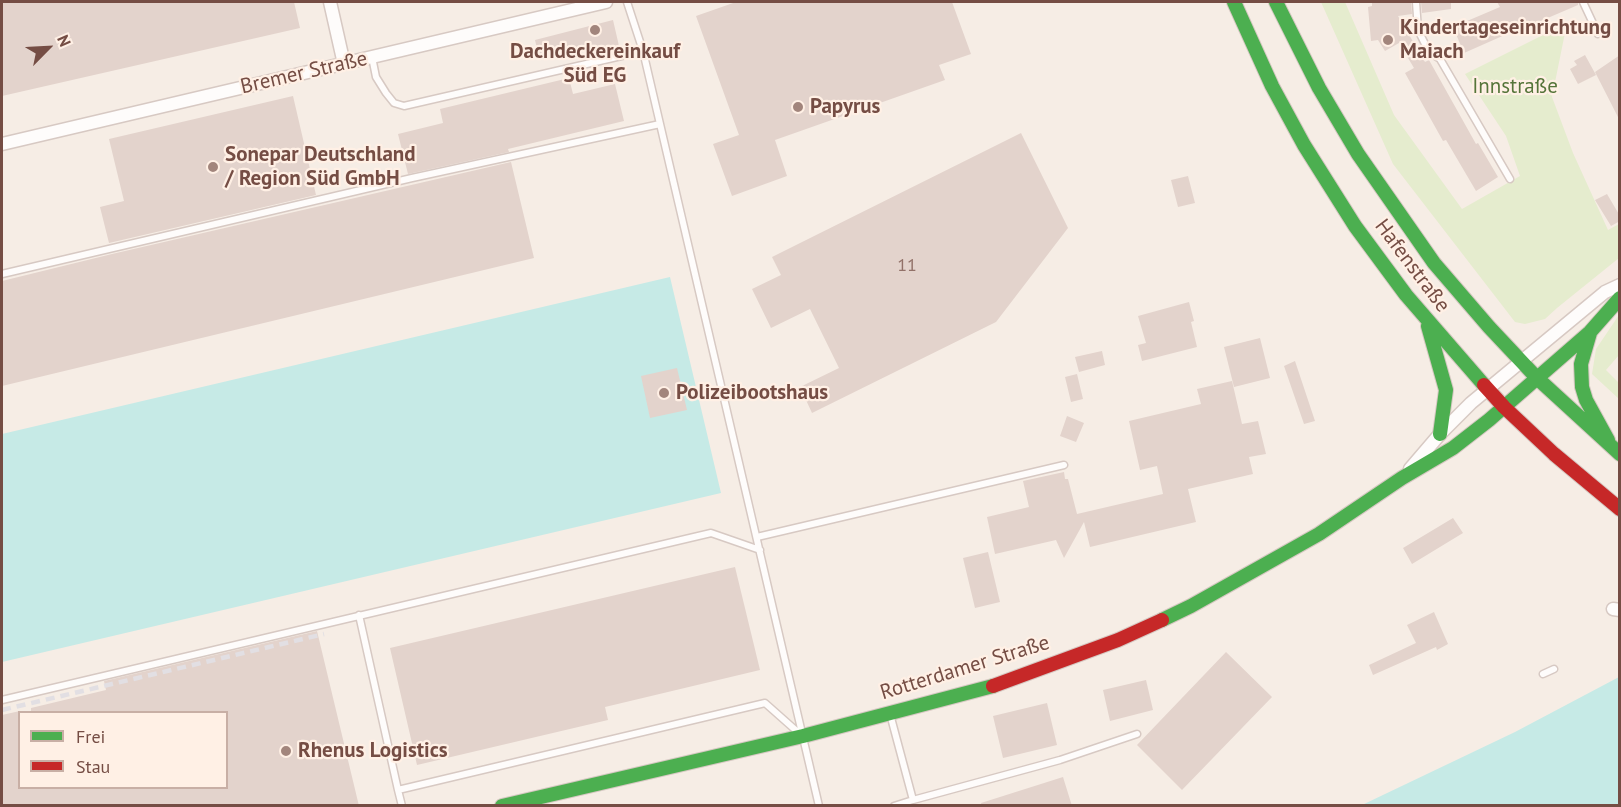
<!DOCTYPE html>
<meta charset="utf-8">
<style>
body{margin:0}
#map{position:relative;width:1621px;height:807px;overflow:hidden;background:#f6ede5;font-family:"PT Sans",sans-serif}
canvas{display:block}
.frame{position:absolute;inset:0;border:3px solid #754d44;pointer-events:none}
.legend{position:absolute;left:18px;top:711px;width:210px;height:78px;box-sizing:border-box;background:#fff0e5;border:2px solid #c8afa5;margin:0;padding:8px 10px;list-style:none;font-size:18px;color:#754d44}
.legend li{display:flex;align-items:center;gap:12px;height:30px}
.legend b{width:30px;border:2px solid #c8afa5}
.north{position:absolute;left:18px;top:18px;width:60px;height:60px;-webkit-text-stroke:4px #fff0e5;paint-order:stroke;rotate:66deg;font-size:16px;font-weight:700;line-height:24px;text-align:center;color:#754d44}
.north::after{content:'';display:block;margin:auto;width:21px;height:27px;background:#754d44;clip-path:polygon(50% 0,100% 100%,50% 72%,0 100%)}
</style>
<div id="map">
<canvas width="1621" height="807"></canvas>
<div class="frame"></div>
<ul class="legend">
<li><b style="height:8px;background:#4caf50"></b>Frei</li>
<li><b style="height:8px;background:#c62828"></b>Stau</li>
</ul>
<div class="north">N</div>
</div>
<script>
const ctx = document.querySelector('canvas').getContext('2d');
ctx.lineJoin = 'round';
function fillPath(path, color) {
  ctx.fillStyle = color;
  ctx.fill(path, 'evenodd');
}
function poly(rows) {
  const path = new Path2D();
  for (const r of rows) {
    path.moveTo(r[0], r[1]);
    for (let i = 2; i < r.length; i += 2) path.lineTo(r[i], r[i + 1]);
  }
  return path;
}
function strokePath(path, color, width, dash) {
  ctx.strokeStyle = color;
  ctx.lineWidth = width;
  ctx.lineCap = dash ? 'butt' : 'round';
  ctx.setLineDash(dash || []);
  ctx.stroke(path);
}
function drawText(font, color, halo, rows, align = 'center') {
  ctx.font = font + ' "PT Sans",sans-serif';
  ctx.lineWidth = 4.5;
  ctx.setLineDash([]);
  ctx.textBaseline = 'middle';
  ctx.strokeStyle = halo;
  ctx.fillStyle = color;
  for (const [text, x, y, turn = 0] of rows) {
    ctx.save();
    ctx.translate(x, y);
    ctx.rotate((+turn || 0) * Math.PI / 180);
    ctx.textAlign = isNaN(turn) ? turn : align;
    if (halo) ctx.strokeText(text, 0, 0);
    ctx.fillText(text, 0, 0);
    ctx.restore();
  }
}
const green = poly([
 [1321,2,1345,2,1394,115,1462,209,1520,176,1506,136,1465,74,1567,23,1552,97,1573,153,1608,230,1619,224,1619,258,1557,308,1545,319,1525,324,1515,322,1393,164],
 [1619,315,1619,355,1606,370,1619,383,1619,399,1592,374,1596,349]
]);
const water = poly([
 [670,277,721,493,2,662,2,434],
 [1619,677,1619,805,1362,805,1515,732]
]);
const building = poly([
 [2,2,294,2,300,28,2,96],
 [736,2,952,2,971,54,939,65,945,80,775,140,787,176,732,196,713,144,739,135,696,16],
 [1372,2,1411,2,1412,14,1398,16,1425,62,1429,60,1476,144,1478,143,1498,177,1476,191,1446,140,1443,141,1405,73,1414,68,1399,43,1385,51,1378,40,1371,41,1368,7,1372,6],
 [1421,2,1451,2,1451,9,1422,13],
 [1497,2,1578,2,1578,5,1536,23,1538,27,1518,35,1516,30,1464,53,1453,27,1500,7],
 [613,20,619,46,587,54,585,45,539,57,535,40],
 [1585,55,1596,75,1578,84,1570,69,1577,65,1574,61],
 [1620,55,1620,121,1595,72],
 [569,78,573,94,615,84,624,121,508,149,509,152,408,174,398,134,443,123,440,109],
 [293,96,316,195,109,243,100,207,124,201,109,139],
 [1021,133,1068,228,996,322,812,413,800,387,839,368,810,309,771,328,752,289,781,275,772,257],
 [511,162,534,258,2,386,2,281,112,254],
 [1188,176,1195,203,1178,207,1171,180],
 [1607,194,1620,216,1620,221,1611,226,1595,200],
 [1189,302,1194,321,1191,322,1197,347,1142,361,1138,345,1146,343,1138,316],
 [1260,338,1270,378,1234,387,1224,347],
 [1102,351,1105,365,1079,372,1075,357],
 [1295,361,1315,421,1304,424,1284,366],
 [677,368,687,410,650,418,641,376],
 [1077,374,1083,399,1071,402,1065,377],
 [1232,381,1242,424,1258,421,1266,454,1249,457,1253,474,1188,489,1196,522,1090,547,1084,522,1064,558,1056,540,995,554,987,517,1029,507,1023,481,1064,472,1065,479,1068,479,1077,514,1163,494,1157,466,1140,470,1129,421,1201,404,1197,389],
 [1067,416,1084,423,1076,442,1060,436],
 [1453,518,1463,533,1412,564,1403,548],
 [988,552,1000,602,975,608,963,558],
 [735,567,760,670,605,707,608,720,417,765,390,648],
 [1434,612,1448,644,1437,650,1436,647,1373,675,1369,665,1416,643,1407,625],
 [317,631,359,806,2,806,2,715,20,711,20,788,226,788,226,712,31,712,31,708,106,690,104,681],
 [1226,652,1272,697,1182,790,1137,745],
 [1146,680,1153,710,1110,721,1103,690],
 [1047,703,1057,745,1003,758,993,716],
 [1063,777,1072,806,982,806,981,803]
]);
const lane = poly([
 [627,2,643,51,819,806],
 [1416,2,1418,30,1429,52,1440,59,1510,179],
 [1583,2,1598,34],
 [372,57,376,77,386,93,394,103,404,106,643,51],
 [2,274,412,178,660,124],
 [757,537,1064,465],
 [359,615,398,790],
 [1543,674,1554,669],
 [2,700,711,533,760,550],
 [890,714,913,800,1060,760,1137,734],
 [402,806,398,790,765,703,800,734],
 [894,806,913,800]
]);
const street = poly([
 [330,2,344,64],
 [2,144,606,2],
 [1410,469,1440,434,1471,403,1605,292,1620,285],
 [1613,609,1620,610]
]);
const fast = poly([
 [1234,2,1272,86,1304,145,1355,226,1406,295,1484,385],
 [1276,2,1319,88,1358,154,1434,263,1489,327,1537,378,1620,454],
 [1428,326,1446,390,1440,434],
 [1590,333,1581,364,1582,387,1586,400,1608,440],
 [1162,620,1191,606,1319,534,1402,478,1453,448,1489,420,1590,332,1620,298],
 [502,806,803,736,993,686]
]);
const jam = poly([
 [1484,385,1504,407,1554,454,1620,509],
 [993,686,1118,640,1162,620]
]);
const rail = poly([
 [2,710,324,634]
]);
const markers = [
 [595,30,6,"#a2857c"],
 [1388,40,6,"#a2857c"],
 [798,107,6,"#a2857c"],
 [213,167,6,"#a2857c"],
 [664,393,6,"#a2857c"],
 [286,751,6,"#a2857c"]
];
const numberNames = [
 ["11",907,266]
];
const poiNames = [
 ["Kindertageseinrichtung",1400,28],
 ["Maiach",1400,52],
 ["Dachdeckereinkauf",595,52,"center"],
 ["Süd EG",595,76,"center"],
 ["Papyrus",810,107],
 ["Sonepar Deutschland",225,155],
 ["/ Region Süd GmbH",225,179],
 ["Polizeibootshaus",676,393],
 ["Rhenus Logistics",298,751]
];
const streetNames = [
 ["Bremer Straße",304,73,-13],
 ["Hafenstraße",1412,266,53],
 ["Rotterdamer Straße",965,668,-17]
];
const parkNames = [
 ["Innstraße",1515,87]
];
fillPath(green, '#e5ecce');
fillPath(water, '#c6eae6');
fillPath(building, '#e3d3cc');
strokePath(lane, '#d7c9c3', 9);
strokePath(street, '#d7c9c3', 15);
strokePath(fast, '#d6c8c2', 16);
strokePath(jam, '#d6c8c2', 16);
strokePath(lane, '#fefcfb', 6);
strokePath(street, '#fefcfb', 12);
strokePath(fast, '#4caf50', 14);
strokePath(jam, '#c62828', 14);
strokePath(rail, '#e2dfe3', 4.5, [9, 6]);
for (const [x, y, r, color] of markers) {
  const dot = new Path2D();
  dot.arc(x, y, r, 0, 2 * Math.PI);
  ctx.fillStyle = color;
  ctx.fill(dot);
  strokePath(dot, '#fff0e5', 2);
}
drawText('18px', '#927168', null, numberNames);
drawText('bold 21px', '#754d44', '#fff0e5', poiNames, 'left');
drawText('21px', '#754d44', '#fff0e5', streetNames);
drawText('21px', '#56753a', '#fff0e5', parkNames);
</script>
